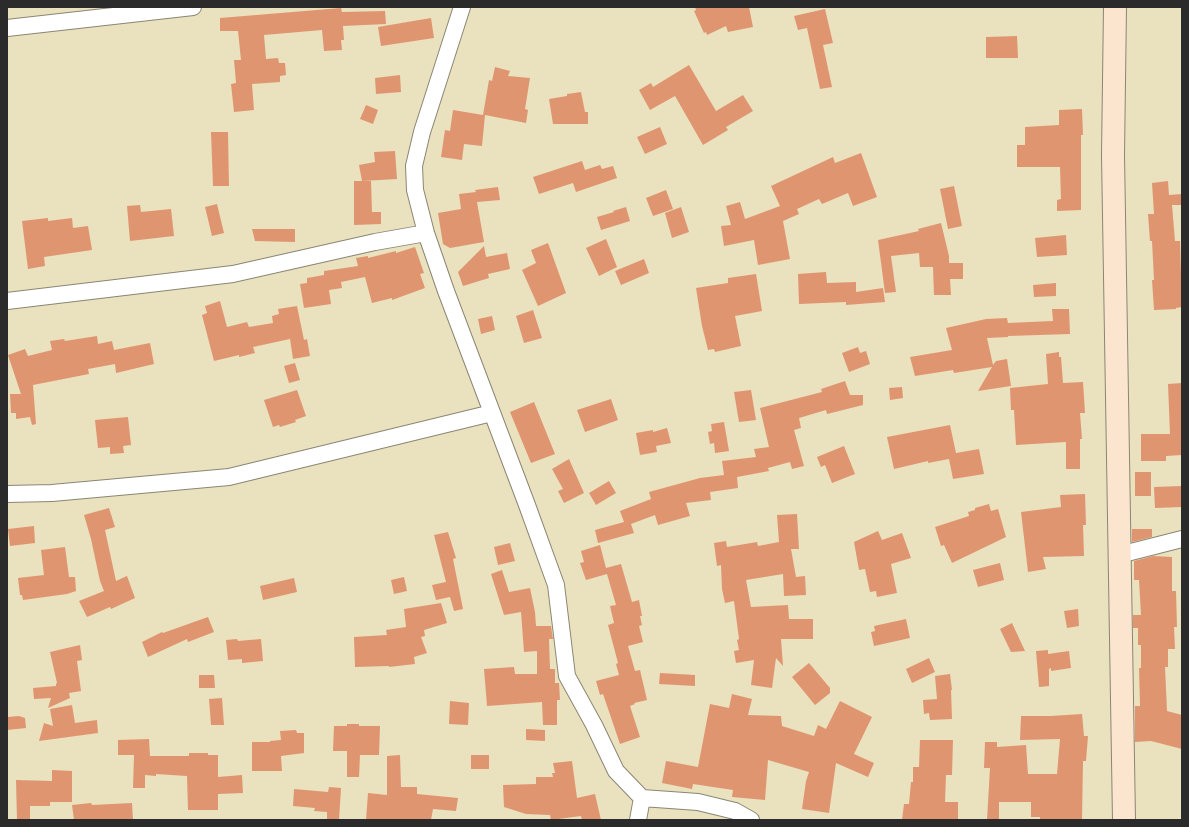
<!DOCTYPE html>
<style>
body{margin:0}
#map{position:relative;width:1189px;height:827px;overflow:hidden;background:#eae1be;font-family:"Old Standard TT",serif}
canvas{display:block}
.frame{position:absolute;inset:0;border:8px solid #2b2b2b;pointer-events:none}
</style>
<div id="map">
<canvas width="1189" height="827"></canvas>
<div class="frame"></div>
</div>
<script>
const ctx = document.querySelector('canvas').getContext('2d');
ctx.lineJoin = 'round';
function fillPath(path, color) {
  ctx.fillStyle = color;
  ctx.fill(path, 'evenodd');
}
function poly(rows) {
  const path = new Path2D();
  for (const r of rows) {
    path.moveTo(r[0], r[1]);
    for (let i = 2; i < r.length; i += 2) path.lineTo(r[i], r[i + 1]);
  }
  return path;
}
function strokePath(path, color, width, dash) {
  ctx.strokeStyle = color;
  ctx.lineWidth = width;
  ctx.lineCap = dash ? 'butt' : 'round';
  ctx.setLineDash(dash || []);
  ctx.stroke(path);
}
const building = poly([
 [695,7,749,7,753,27,728,32,726,26,707,35,706,32,704,33,694,11,696,10],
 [341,8,342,12,385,11,386,24,343,26,344,40,341,40,342,50,324,51,322,30,264,35,266,59,278,58,279,63,285,63,286,75,280,76,280,82,252,84,254,110,234,112,231,84,236,83,234,60,241,60,238,31,220,31,220,18],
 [825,9,833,43,823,45,832,87,820,89,807,28,798,30,794,16],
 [431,18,434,38,381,46,378,27],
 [1017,36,1018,58,986,58,986,37],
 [689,65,716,111,743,95,753,111,726,127,728,130,703,145,675,96,650,110,639,90,651,83,653,87],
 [495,67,510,71,508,76,530,78,525,109,528,110,526,123,485,115,482,146,464,144,462,160,441,157,445,130,450,131,453,110,483,115,489,80,492,81],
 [400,75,401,92,376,94,375,78],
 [581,92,585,112,588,112,588,124,553,124,549,99,567,96,567,94],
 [366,105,378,110,373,124,360,119],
 [1082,109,1083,135,1081,135,1081,210,1057,211,1057,200,1061,199,1060,167,1017,167,1017,145,1025,145,1025,127,1059,125,1059,110],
 [660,127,667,144,645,154,637,137],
 [211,132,228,132,229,186,213,186],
 [395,151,397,179,362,181,359,165,375,162,374,152],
 [861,153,877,197,853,206,848,193,822,204,819,199,797,209,799,214,783,221,790,259,758,265,754,240,724,246,721,226,731,225,726,206,740,202,745,219,780,206,771,186,833,157,835,163],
 [582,161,585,170,600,165,602,169,613,166,617,178,576,192,573,183,539,194,533,177],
 [354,181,371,181,372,212,381,212,381,224,354,225],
 [1168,181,1169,195,1182,194,1182,205,1172,205,1175,241,1180,241,1182,307,1176,308,1176,309,1154,310,1152,280,1154,280,1152,241,1150,241,1148,214,1154,214,1152,183],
 [954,186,962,226,948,229,940,189],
 [498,187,500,200,477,202,484,242,450,248,443,244,438,213,461,209,459,194,476,192,475,190],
 [666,190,673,209,653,216,646,198],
 [217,204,224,233,212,236,205,207],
 [140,205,141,212,171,209,174,236,130,241,127,206],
 [626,207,630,221,601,230,597,217,614,212,613,211],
 [681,207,689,232,672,238,665,213],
 [48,218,48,221,72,218,73,228,88,226,92,250,44,257,45,266,28,269,22,221],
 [941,223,949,256,949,263,963,263,963,279,950,279,951,295,934,295,933,267,920,267,919,253,891,256,896,292,885,293,878,240,919,231,918,229],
 [252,229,295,229,295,242,255,241],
 [1066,235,1067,255,1037,257,1035,238],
 [606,239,617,267,599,276,586,248],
 [548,243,566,293,538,306,522,270,536,263,531,250],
 [484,246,486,257,507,253,510,269,488,274,489,278,463,286,458,272],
 [415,247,424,273,420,274,425,288,392,300,392,298,372,303,365,277,341,282,342,288,329,290,331,304,304,308,300,284,307,283,307,278,324,275,324,271,358,266,356,258,368,256,368,258,396,251,396,253],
 [644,259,649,273,621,285,615,271],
 [826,272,827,283,856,282,856,292,883,288,885,302,846,305,846,302,799,304,798,274],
 [756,274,762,311,735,316,741,346,715,352,714,349,708,350,702,326,696,288,728,283,728,278],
 [1056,283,1056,296,1034,297,1033,285],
 [220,301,227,327,247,322,249,327,273,323,272,316,279,314,278,309,297,306,304,340,307,339,310,356,293,359,290,339,253,347,255,353,239,357,239,355,214,361,202,315,207,313,205,306],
 [1052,309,1069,309,1070,334,1008,336,1008,337,987,338,993,365,996,361,1007,359,1011,386,978,391,992,367,954,373,953,370,915,376,910,357,952,350,946,328,986,319,1007,318,1008,323,1053,321],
 [533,310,542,338,524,343,516,316],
 [492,316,495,330,481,334,478,319],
 [97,336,98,344,112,341,114,350,150,343,154,364,116,373,115,364,88,369,89,374,33,385,36,424,32,425,30,417,16,419,16,413,11,413,10,394,21,394,8,355,25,349,28,356,52,350,50,341,64,339,65,341],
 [858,347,860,353,866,351,870,364,849,372,842,353],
 [1059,352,1059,357,1061,357,1063,383,1083,382,1085,413,1080,413,1082,439,1080,439,1080,469,1066,469,1066,442,1016,445,1014,410,1011,410,1010,388,1048,384,1046,354],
 [295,363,300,380,289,383,284,366],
 [845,381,850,395,863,395,863,405,827,414,826,410,799,418,801,428,794,430,804,466,792,469,790,462,768,468,769,471,737,477,738,488,710,492,711,500,686,503,690,516,658,525,655,515,631,524,634,533,598,543,595,530,624,522,620,511,651,499,649,492,700,478,724,475,722,461,756,457,754,449,769,447,760,408,822,392,821,389],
 [1182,383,1182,455,1166,456,1166,461,1141,461,1141,434,1170,434,1168,384],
 [902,387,903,398,890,400,889,388],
 [297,390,306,416,295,420,296,422,280,427,279,425,273,427,264,400],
 [751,390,756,420,739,422,734,392],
 [611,399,618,420,585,432,577,410],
 [534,402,555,454,531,463,510,412],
 [128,417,131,445,123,446,124,453,110,454,110,447,98,448,95,420],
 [724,422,729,451,715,453,714,443,710,444,708,432,712,431,711,424],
 [950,425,956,453,979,449,984,474,953,479,949,459,928,463,928,461,894,469,887,437],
 [667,428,671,443,656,446,657,452,640,455,636,433,653,430,653,432],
 [844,446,855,474,832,483,825,465,821,467,817,457],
 [569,459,584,493,564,503,558,491,563,489,552,469],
 [1135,472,1151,472,1151,496,1135,496],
 [609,481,616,493,596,505,589,493],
 [1182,486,1182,507,1155,508,1154,487],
 [1085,494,1086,525,1083,525,1084,556,1043,557,1046,569,1028,572,1021,512,1061,507,1060,495],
 [989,504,991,511,998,509,1006,537,952,563,944,545,941,546,935,527,969,516,968,512,975,510,975,508],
 [109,508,115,527,105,530,116,581,127,576,135,598,111,609,110,607,87,617,79,601,104,591,100,581,91,539,84,515],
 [797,514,799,549,791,549,796,577,805,576,806,595,784,596,783,574,746,580,751,607,788,605,789,619,813,619,813,639,781,639,783,666,776,658,772,688,751,685,754,660,736,663,734,651,739,650,737,640,739,639,734,601,725,603,722,589,721,565,717,566,714,543,726,541,727,547,757,542,758,546,779,542,777,515],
 [34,526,35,543,10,546,8,529],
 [1132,529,1152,529,1152,537,1132,542],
 [878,531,882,540,902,533,911,558,891,564,897,593,877,597,876,591,870,592,865,569,859,570,854,542],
 [448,532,456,558,453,559,463,609,454,611,450,597,436,600,432,585,446,582,434,535],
 [510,543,515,561,498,565,494,547],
 [600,545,606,568,621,564,632,602,639,600,642,616,640,616,642,625,639,626,643,642,628,646,635,671,640,670,647,700,634,703,635,704,630,706,640,737,620,744,603,694,600,695,596,681,619,675,616,664,618,663,608,625,614,623,610,606,616,605,607,574,586,580,580,563,584,562,581,551],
 [65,547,69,577,75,577,76,591,67,594,23,600,22,595,20,595,18,578,44,575,41,550],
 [1153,556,1172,557,1172,591,1176,591,1177,627,1174,627,1175,649,1168,649,1168,667,1165,667,1167,711,1182,715,1182,749,1151,741,1135,742,1135,706,1140,706,1139,668,1141,668,1141,645,1138,645,1138,628,1133,628,1133,615,1141,615,1139,580,1134,580,1134,561],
 [1000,563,1004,580,978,587,973,570],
 [502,570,509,592,530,588,535,612,536,626,551,626,553,639,549,639,550,669,555,669,555,683,559,683,560,700,557,700,557,725,543,725,542,702,487,706,484,669,514,667,515,674,537,674,537,651,524,652,521,612,504,615,491,574],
 [404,577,407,591,394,594,391,580],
 [294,578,297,592,263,600,260,586],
 [441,603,447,623,424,630,425,636,421,637,427,653,414,657,415,664,389,667,389,666,355,667,354,637,387,635,386,630,406,627,404,609],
 [1078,609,1079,626,1067,628,1064,611],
 [208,617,214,632,188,642,187,639,148,657,142,642,162,632,163,633],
 [906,619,910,638,874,646,871,632,875,631,874,626],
 [1012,623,1025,651,1011,652,1000,629],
 [237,639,238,641,261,639,263,661,242,663,242,659,228,660,226,640],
 [80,645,82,660,77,661,81,691,69,693,70,698,48,708,51,698,34,699,33,688,56,686,56,684,57,683,50,652],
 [1048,650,1048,654,1069,651,1071,668,1051,671,1051,668,1049,669,1049,686,1039,687,1036,651],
 [929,658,935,672,912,683,906,669],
 [809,663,830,688,830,693,815,705,792,677],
 [660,673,695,675,695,686,659,684],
 [950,674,952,690,951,690,952,719,930,720,929,713,924,714,923,700,937,699,935,676],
 [199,675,214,675,215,688,199,688],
 [732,694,752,699,748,715,781,716,782,726,814,736,818,725,826,729,840,701,872,717,854,754,874,763,868,777,836,763,829,813,802,809,806,781,809,772,768,760,765,800,732,797,733,790,693,784,692,789,662,783,666,761,698,767,710,704,729,708],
 [222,698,224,725,211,725,209,699],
 [450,701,469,703,468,725,449,724],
 [72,705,75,723,97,720,98,733,39,741,44,723,53,726,50,709],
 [1082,714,1084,736,1088,736,1086,761,1083,761,1082,820,1040,820,1040,817,1031,817,1031,802,999,802,999,820,987,820,990,768,984,768,985,742,997,742,997,747,1026,745,1028,774,1057,774,1060,739,1020,740,1021,716,1051,716],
 [19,716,25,718,26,728,7,730,7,717],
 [347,724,359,724,359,726,380,726,379,755,360,755,359,777,347,777,347,751,333,751,334,726,347,726],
 [526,729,545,730,545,741,526,740],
 [296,730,297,733,304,733,304,753,281,756,282,771,252,771,252,742,270,742,270,741,281,740,280,731],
 [149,739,150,756,189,756,189,753,208,753,208,755,218,755,218,777,242,775,243,793,218,794,218,810,188,810,187,776,156,774,156,776,145,775,145,788,133,788,134,755,118,755,118,740],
 [920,740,953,740,952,775,946,775,945,802,958,802,958,820,902,820,904,804,909,804,911,782,913,782,913,767,919,767],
 [400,755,401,787,417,787,417,794,458,798,456,811,433,809,431,820,366,820,368,793,387,795,387,756],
 [471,755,489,755,489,769,471,769],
 [572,761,577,798,595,794,601,820,582,820,581,816,551,820,550,815,526,814,504,807,503,785,536,784,536,777,553,777,552,773,555,773,553,763],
 [52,770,72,771,72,802,50,802,50,806,30,806,30,820,17,820,16,780,52,781],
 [329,787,341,788,339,820,327,820,327,812,314,811,315,808,293,806,294,789,328,792],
 [91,803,92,805,132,803,133,820,74,820,72,805]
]);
const street = poly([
 [462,7,422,132,414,166,415,190,426,233,446,291,527,505,556,585,567,676,594,725,616,771,642,798,638,820],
 [7,28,193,7],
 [7,301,233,274,375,242,426,233],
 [7,494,52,493,229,477,492,413],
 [1119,555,1182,539],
 [642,798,698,802,735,811,751,820]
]);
const secondary = poly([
 [1115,7,1113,155,1124,820]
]);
fillPath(building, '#e09571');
strokePath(street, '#8a8674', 18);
strokePath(secondary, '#8a8674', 24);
strokePath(street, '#fff', 16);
strokePath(secondary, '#fbe5cf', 22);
</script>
